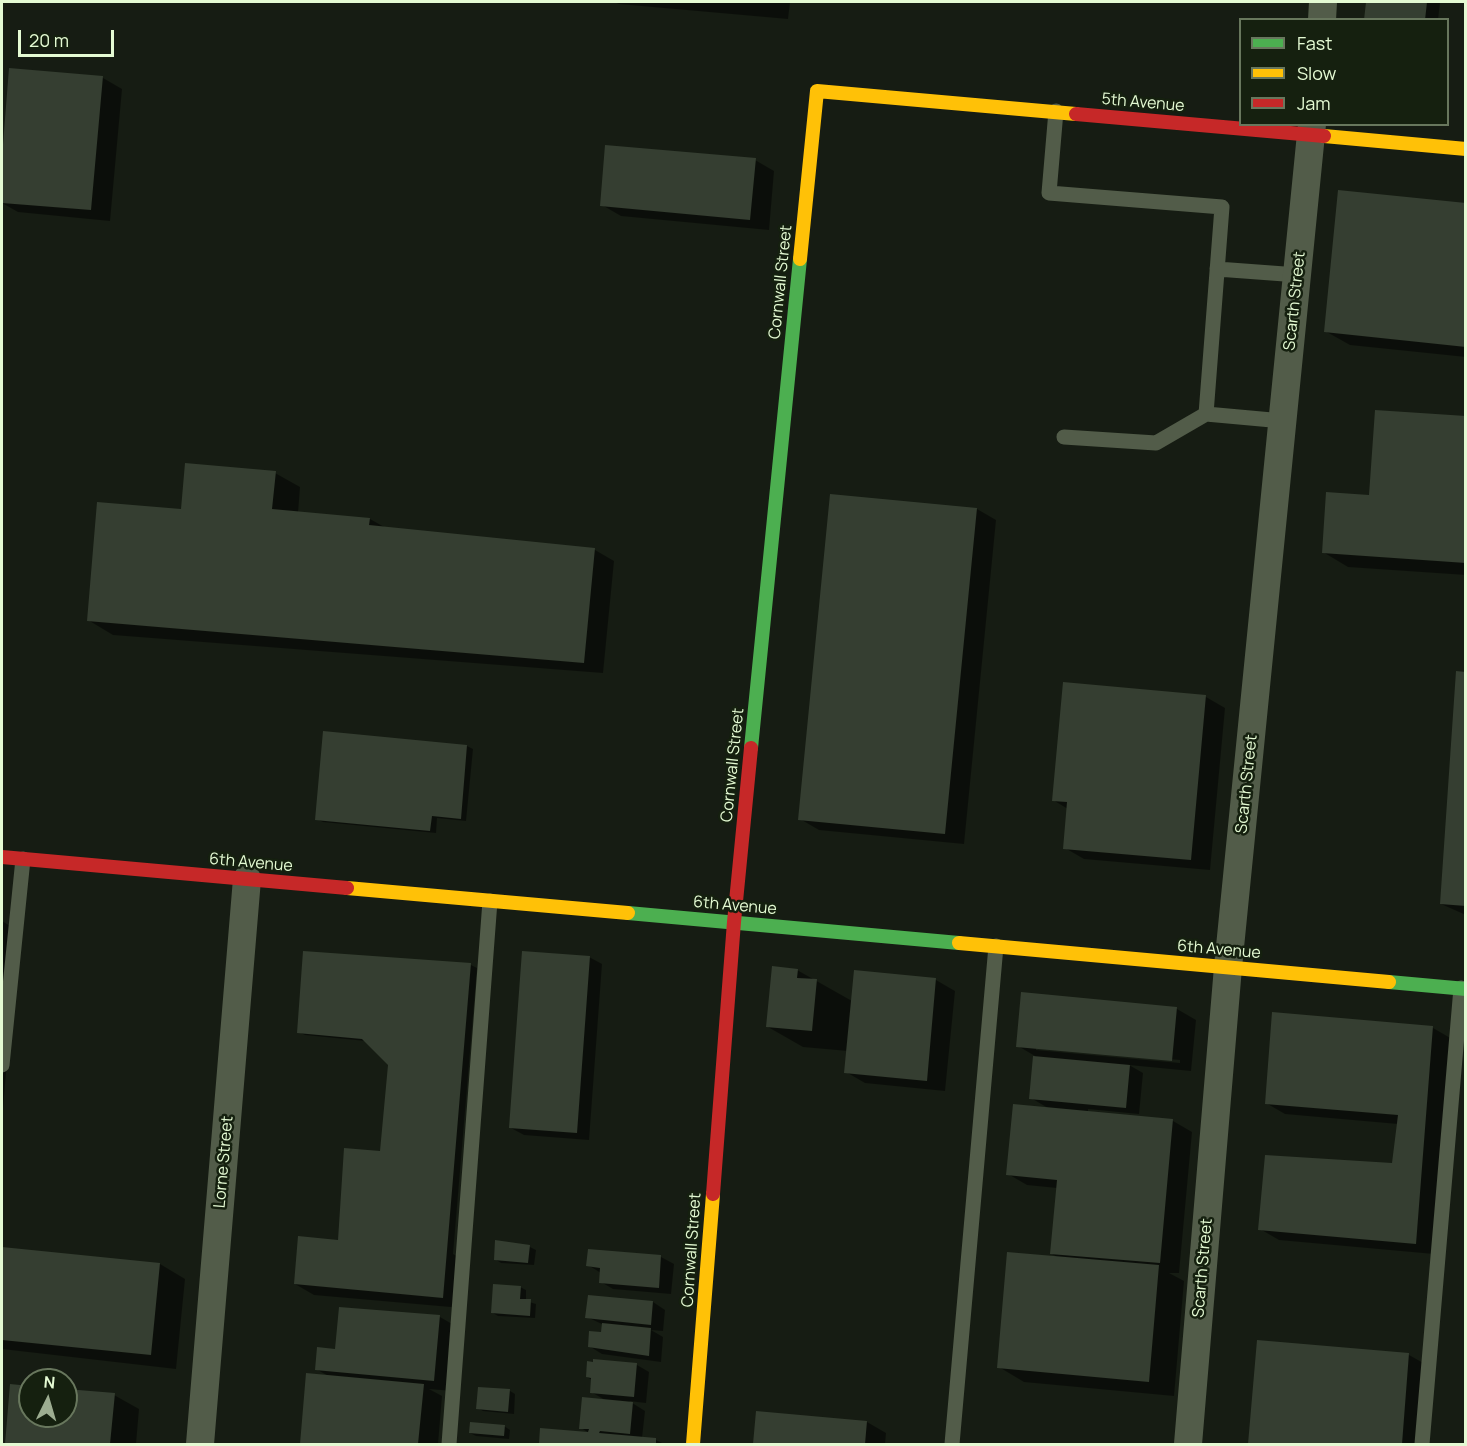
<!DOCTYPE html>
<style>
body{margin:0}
#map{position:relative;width:1467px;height:1446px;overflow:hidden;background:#161c13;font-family:Manrope,sans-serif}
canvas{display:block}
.frame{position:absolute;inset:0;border:3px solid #e4fad3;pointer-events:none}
.legend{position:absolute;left:1239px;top:18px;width:210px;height:108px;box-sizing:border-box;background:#15200f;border:2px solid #68775d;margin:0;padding:8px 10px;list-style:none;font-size:18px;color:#e4fad3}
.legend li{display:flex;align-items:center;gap:12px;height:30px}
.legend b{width:30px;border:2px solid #68775d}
.north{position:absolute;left:18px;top:1368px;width:60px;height:60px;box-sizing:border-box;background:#15200f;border:2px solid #68775d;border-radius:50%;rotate:5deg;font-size:16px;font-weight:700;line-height:24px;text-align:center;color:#e4fad3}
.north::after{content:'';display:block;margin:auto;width:21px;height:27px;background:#9cac90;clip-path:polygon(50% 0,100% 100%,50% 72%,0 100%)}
.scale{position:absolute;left:18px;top:30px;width:96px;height:27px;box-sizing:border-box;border:3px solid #e4fad3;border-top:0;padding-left:8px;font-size:18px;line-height:21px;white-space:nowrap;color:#e4fad3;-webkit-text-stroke:4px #15200f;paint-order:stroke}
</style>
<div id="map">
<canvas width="1467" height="1446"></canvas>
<div class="frame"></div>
<ul class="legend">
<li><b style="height:8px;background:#4caf50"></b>Fast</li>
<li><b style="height:8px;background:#ffc107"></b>Slow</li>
<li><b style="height:8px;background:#c62828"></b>Jam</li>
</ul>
<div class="north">N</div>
<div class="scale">20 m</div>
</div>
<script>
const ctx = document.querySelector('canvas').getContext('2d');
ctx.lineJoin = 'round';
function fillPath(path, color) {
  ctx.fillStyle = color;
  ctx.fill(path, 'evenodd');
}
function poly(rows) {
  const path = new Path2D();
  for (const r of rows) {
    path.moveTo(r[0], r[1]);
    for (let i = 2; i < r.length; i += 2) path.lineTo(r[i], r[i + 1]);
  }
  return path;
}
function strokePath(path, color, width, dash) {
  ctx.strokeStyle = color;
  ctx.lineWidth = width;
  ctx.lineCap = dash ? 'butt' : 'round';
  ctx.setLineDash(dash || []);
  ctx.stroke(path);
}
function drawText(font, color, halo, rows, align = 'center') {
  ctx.font = font + ' Manrope,sans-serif';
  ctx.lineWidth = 5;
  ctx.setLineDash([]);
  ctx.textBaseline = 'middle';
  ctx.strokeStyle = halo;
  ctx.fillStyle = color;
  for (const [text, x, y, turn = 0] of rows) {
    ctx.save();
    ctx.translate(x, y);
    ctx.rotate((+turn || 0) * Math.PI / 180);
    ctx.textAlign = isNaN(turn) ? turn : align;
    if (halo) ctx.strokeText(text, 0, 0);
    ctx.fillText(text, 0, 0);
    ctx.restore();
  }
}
const shadow = poly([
 [614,2,790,2,788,19,619,4],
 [1367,2,1440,2,1438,20,1365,20],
 [11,70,103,78,122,89,110,221,18,212,2,203],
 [755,160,774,171,769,230,621,216,602,205],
 [1466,204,1466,357,1350,345,1325,331],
 [1466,418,1466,575,1348,567,1323,552,1371,497],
 [275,473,300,487,298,513,370,519,386,528,595,550,614,561,603,673,113,635,88,620,182,511],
 [977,509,996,520,964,844,819,830,800,819],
 [1466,673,1466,915,1441,904],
 [1206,697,1225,708,1210,870,1084,859,1065,848,1068,809,1053,800],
 [325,733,467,746,473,749,466,821,437,818,436,833,323,822,317,819],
 [2,921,18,931,2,1120],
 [589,957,602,964,589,1140,524,1135,511,1128],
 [471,965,477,968,453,1254,466,1261,462,1308,314,1295,295,1284,339,1241,381,1153,389,1064,366,1041,305,1035,299,1032],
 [797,970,852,1001,936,980,955,991,945,1091,865,1083,846,1072,848,1051,803,1047,768,1027],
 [1177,1009,1196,1020,1191,1071,1129,1065,1143,1073,1139,1114,1088,1109,1088,1112,1173,1121,1192,1132,1179,1273,1169,1273,1184,1281,1174,1396,1024,1382,999,1367,1059,1258,1052,1254,1057,1188,1027,1185,1008,1174,1048,1108,1031,1098,1035,1056,1018,1046],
 [1036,1047,1180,1060,1180,1063,1036,1050],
 [1433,1028,1452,1039,1434,1254,1279,1240,1260,1229,1394,1165,1398,1124,1285,1114,1266,1103],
 [530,1247,536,1250,534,1265,501,1263,495,1259],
 [2,1248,160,1264,185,1279,176,1369,2,1349],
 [589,1250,661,1257,674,1264,671,1294,613,1289,601,1282,601,1273,588,1265],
 [520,1287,526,1290,526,1301,536,1304,535,1318,498,1316,493,1313],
 [653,1302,665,1310,663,1331,651,1330,663,1337,661,1362,602,1354,589,1346,603,1334,604,1325,587,1317],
 [440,1317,459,1328,453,1391,429,1389,442,1396,438,1444,302,1444,308,1375,330,1377,316,1369,336,1351],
 [1258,1342,1409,1355,1434,1369,1428,1444,1249,1444],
 [637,1365,649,1372,646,1403,629,1401,645,1411,642,1438,656,1440,664,1444,540,1444,542,1430,591,1434,581,1428,607,1401,591,1392,592,1380,587,1377],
 [12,1386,30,1387,30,1416,66,1416,66,1391,114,1395,139,1409,136,1444,7,1444],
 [510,1391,515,1394,514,1414,483,1411,478,1408],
 [758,1413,867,1422,886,1433,885,1444,755,1444],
 [504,1426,510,1430,509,1439,476,1436,470,1433]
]);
const building = poly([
 [1366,2,1427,2,1425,20,1364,20],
 [9,68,103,76,91,210,2,203,2,157],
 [605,145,756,158,750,220,600,206],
 [1338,190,1466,203,1466,347,1324,332],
 [1375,410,1466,416,1466,563,1322,553,1326,492,1369,495],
 [185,463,276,471,272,509,370,518,369,525,595,548,584,663,87,621,97,502,181,509],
 [830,494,977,508,945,834,798,820],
 [1456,671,1466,672,1466,906,1440,904],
 [1063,682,1206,695,1191,860,1063,849,1067,802,1052,801],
 [323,731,467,745,461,819,432,816,430,831,315,820],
 [303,951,471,963,443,1298,294,1284,298,1236,338,1240,344,1148,380,1151,388,1065,362,1039,297,1033],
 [522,951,590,956,577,1133,509,1128],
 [772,966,798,969,797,978,817,979,812,1031,766,1027],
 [854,970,936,978,927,1081,844,1073],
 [1021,992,1177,1007,1172,1061,1016,1047],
 [1272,1012,1433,1026,1416,1244,1258,1230,1265,1155,1392,1163,1398,1115,1265,1104],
 [1033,1056,1130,1065,1126,1108,1029,1099],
 [1013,1104,1173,1119,1160,1263,1050,1254,1057,1180,1006,1175],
 [495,1240,530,1245,528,1263,494,1260],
 [2,1247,160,1263,151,1355,2,1340],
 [588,1249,661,1255,659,1288,599,1283,600,1268,586,1266],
 [1007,1252,1159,1265,1149,1382,997,1368],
 [493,1284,521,1286,520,1299,531,1299,530,1316,491,1313],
 [588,1295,653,1301,651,1325,585,1318],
 [339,1307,440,1315,434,1381,315,1370,317,1347,335,1349],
 [602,1323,651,1328,649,1356,588,1347,589,1331,601,1332],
 [1257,1340,1409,1353,1402,1444,1248,1444],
 [593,1359,637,1363,634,1397,590,1393,591,1378,586,1377,587,1361,593,1362],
 [306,1373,424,1384,418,1444,300,1444],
 [10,1384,30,1386,30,1416,66,1416,66,1389,115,1393,110,1444,5,1444],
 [478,1387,510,1389,508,1412,476,1409],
 [582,1397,633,1402,630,1434,600,1431,599,1433,656,1438,656,1444,539,1444,540,1428,588,1432,589,1429,579,1429],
 [756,1411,867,1421,865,1444,753,1444],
 [470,1422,505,1425,504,1436,469,1433]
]);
const lane = poly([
 [1056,111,1049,193,1222,207,1206,414,1283,421],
 [1217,269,1298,275],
 [1064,437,1156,443,1206,414],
 [2,1065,23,859],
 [449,1444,490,901],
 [952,1444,996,946],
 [1422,1444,1461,988]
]);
const street = poly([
 [1322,20,1323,2],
 [200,1444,247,879],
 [1188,1444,1228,967,1312,124]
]);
const fast = poly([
 [751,748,800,259],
 [628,913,959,943],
 [1389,982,1466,989]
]);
const slow = poly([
 [1324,136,1466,149],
 [800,259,817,91,1076,114],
 [347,888,628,913],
 [959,943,1389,982],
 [693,1444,713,1194]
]);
const jam = poly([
 [1076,114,1324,136],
 [2,857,347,888],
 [713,1194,734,922,751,748]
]);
const streetNames = [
 ["5th Avenue",1143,103,5],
 ["Cornwall Street",781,282,-84],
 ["Scarth Street",1295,301,-84],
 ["Cornwall Street",733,765,-84],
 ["Scarth Street",1247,784,-84],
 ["6th Avenue",251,863,5],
 ["6th Avenue",735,906,5],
 ["6th Avenue",1219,950,5],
 ["Lorne Street",224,1162,-85],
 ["Cornwall Street",692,1250,-86],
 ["Scarth Street",1203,1268,-85]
];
fillPath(shadow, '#0007');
fillPath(building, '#353e31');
strokePath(lane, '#525c49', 15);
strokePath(street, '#525c49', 28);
strokePath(fast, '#4caf50', 14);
strokePath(slow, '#ffc107', 14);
strokePath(jam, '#c62828', 14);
drawText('16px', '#e4fad3', '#15200f', streetNames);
</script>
